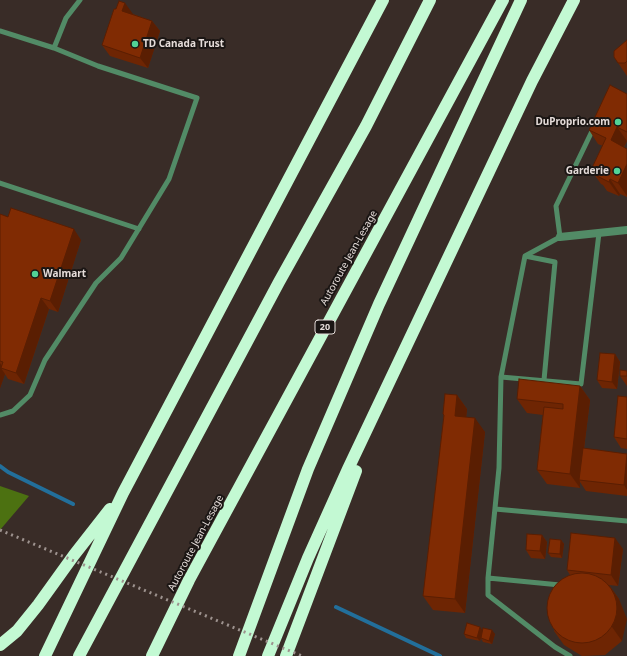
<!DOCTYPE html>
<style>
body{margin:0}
canvas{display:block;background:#392c27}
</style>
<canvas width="627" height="656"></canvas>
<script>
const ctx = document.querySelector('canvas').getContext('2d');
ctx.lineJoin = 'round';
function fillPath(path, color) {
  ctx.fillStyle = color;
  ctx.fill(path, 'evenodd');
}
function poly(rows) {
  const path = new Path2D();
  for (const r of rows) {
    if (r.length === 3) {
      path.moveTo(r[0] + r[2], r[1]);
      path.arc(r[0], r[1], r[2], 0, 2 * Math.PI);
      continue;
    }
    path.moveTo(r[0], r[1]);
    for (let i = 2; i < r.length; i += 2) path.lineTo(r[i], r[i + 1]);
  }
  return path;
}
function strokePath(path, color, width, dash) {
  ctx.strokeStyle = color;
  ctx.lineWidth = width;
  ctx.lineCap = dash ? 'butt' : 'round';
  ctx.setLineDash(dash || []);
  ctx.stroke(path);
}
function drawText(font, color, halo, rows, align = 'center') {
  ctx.font = font + ' "Noto Sans",sans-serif';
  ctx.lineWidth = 4;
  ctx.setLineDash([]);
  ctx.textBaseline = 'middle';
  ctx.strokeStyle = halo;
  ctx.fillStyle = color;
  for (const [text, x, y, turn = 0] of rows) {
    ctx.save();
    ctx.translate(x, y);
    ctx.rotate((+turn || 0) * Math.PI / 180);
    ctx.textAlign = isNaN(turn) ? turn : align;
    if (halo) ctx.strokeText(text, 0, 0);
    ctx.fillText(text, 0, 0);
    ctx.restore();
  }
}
const forest = poly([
 [0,486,29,496,0,530]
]);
const stream = poly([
 [0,466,8,472,73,504],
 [336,607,440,656]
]);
const service = poly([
 [0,31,54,48,98,66,197,98,169,179,121,258,96,283,45,360,30,395,13,411,0,415],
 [54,48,66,18,80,0],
 [0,183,139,229],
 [525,256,555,262,544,380],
 [501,377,581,384,599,233],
 [495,509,627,521],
 [488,578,488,595,555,647,570,656],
 [560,585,488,578,499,468,501,377,525,256,560,237,556,206,594,127]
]);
const minor = poly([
 [560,237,627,230]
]);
const motorway = poly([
 [0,645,17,631,38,605,74,555,110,509],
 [45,656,123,493,383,0],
 [79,656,279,282,366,126,430,0],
 [152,656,189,580,503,0],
 [239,656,308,469,379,304,521,0],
 [268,656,308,558,348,469,532,81,574,0],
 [286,656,356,471]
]);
const rail = poly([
 [0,530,302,656]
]);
const wall = poly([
 [133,14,152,21,160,31,148,68,110,56,102,45],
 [627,40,627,76,614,57],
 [627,94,627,141,624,147,627,149,627,197,620,194,619,196,607,191,603,185,601,184,591,170,603,146,598,144,589,130],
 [0,214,81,240,58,312,49,309,24,384,8,379,5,374,0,388],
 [615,354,620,362,617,389,602,388,597,380],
 [627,371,627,386,620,376],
 [580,386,590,400,584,449,627,454,627,496,586,491,580,482,580,488,547,484,537,470,543,415,527,413,517,399],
 [457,395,467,409,466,417,485,432,465,613,433,610,423,596,444,416,443,414],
 [627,397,627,449,621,448,614,437],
 [542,535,547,542,545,559,531,558,526,550],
 [561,540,564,544,562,558,551,557,548,553],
 [623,549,618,586,609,585,619,599,622,641,605,655,582,656,564,645,554,631,570,575,567,570],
 [483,630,495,634,492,644,483,642,481,638,480,641,466,638,464,634]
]);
const shadedWall = poly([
 [125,3,133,14,130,22,122,11],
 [152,21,160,31,148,68,140,58],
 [617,127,627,141,620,154,611,140],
 [627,164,627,196,618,183],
 [610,179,620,194,619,196,609,182],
 [74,229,81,240,58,312,50,301],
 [41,298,49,309,24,384,16,373],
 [615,354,620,362,617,389,612,382],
 [0,363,4,369,1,368,5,374,0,388],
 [580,386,590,400,580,480,579,480,580,482,580,488,570,474],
 [457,395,467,409,465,430,455,416],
 [475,418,485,432,465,613,455,599],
 [627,455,627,490,624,485],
 [542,535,547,542,545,559,540,551],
 [615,538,623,549,618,586,611,575],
 [561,540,564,544,562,558,560,554],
 [609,585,619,599,627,619,622,641,612,627],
 [480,627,483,631,480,641,477,638],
 [492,630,495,634,492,644,489,641]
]);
const building = poly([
 [119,1,125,3,122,11,152,21,140,58,102,45,114,9,116,9,119,1],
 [627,40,627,61,625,63,618,63,614,57,614,51,627,40],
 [610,85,627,94,627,132,617,127,611,140,627,149,627,164,618,183,610,179,609,182,597,176,598,174,591,170,606,138,589,130,610,85],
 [11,208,74,229,50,301,41,298,16,373,1,368,3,362,0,361,0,214,8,217,11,208],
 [600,353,615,354,612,382,597,380,600,353],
 [620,370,627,371,627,376,620,376,620,370],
 [519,379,580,386,570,474,537,470,544,407,563,409,563,404,517,399,519,379],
 [445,394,457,395,455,416,475,418,455,599,423,596,444,415,443,414,445,394],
 [618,396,627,397,627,439,614,437,618,396],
 [583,448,627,454,624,485,579,480,583,448],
 [571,533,615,538,611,575,567,570,571,533],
 [527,534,542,535,540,551,526,550,527,534],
 [550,539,561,540,560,554,548,553,550,539],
 [582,608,35],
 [467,623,480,627,477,638,464,634,467,623],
 [483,628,492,630,489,641,481,638,483,628]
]);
const markers = [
 [135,44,4,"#51d397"],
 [618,122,4,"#51d397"],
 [617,171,4,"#51d397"],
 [35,274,4,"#51d397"]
];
const shields = [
 [325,327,20]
];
const shieldNames = [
 ["20",325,327]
];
const poiNames = [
 ["TD Canada Trust",143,44],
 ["DuProprio.com",610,122,"right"],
 ["Garderie",609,171,"right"],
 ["Walmart",43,274]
];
const streetNames = [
 ["Autoroute Jean-Lesage",349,258,-61],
 ["Autoroute Jean-Lesage",196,543,-62]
];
fillPath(forest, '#4c7111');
strokePath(stream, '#226f9b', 4);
strokePath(service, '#528b66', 5);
strokePath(minor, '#528b66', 8);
strokePath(motorway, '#c3f9d3', 12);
strokePath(rail, '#9d928e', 3, [2, 4]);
fillPath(wall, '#6e2503');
fillPath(shadedWall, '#5a1e02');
fillPath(building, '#802b03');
strokePath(building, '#5a1e02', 1);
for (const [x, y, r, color] of markers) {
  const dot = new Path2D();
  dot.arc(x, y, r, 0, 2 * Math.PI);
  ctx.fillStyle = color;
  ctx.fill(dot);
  strokePath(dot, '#1b1614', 1.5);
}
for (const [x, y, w] of shields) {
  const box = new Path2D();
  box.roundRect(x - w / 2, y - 7, w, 14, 3);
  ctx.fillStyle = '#1b1614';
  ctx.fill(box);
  strokePath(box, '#e5dcd9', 1);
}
drawText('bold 9px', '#e5dcd9', null, shieldNames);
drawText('bold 10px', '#e5dcd9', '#1b1614', poiNames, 'left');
drawText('10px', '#e5dcd9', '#1b1614', streetNames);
</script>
